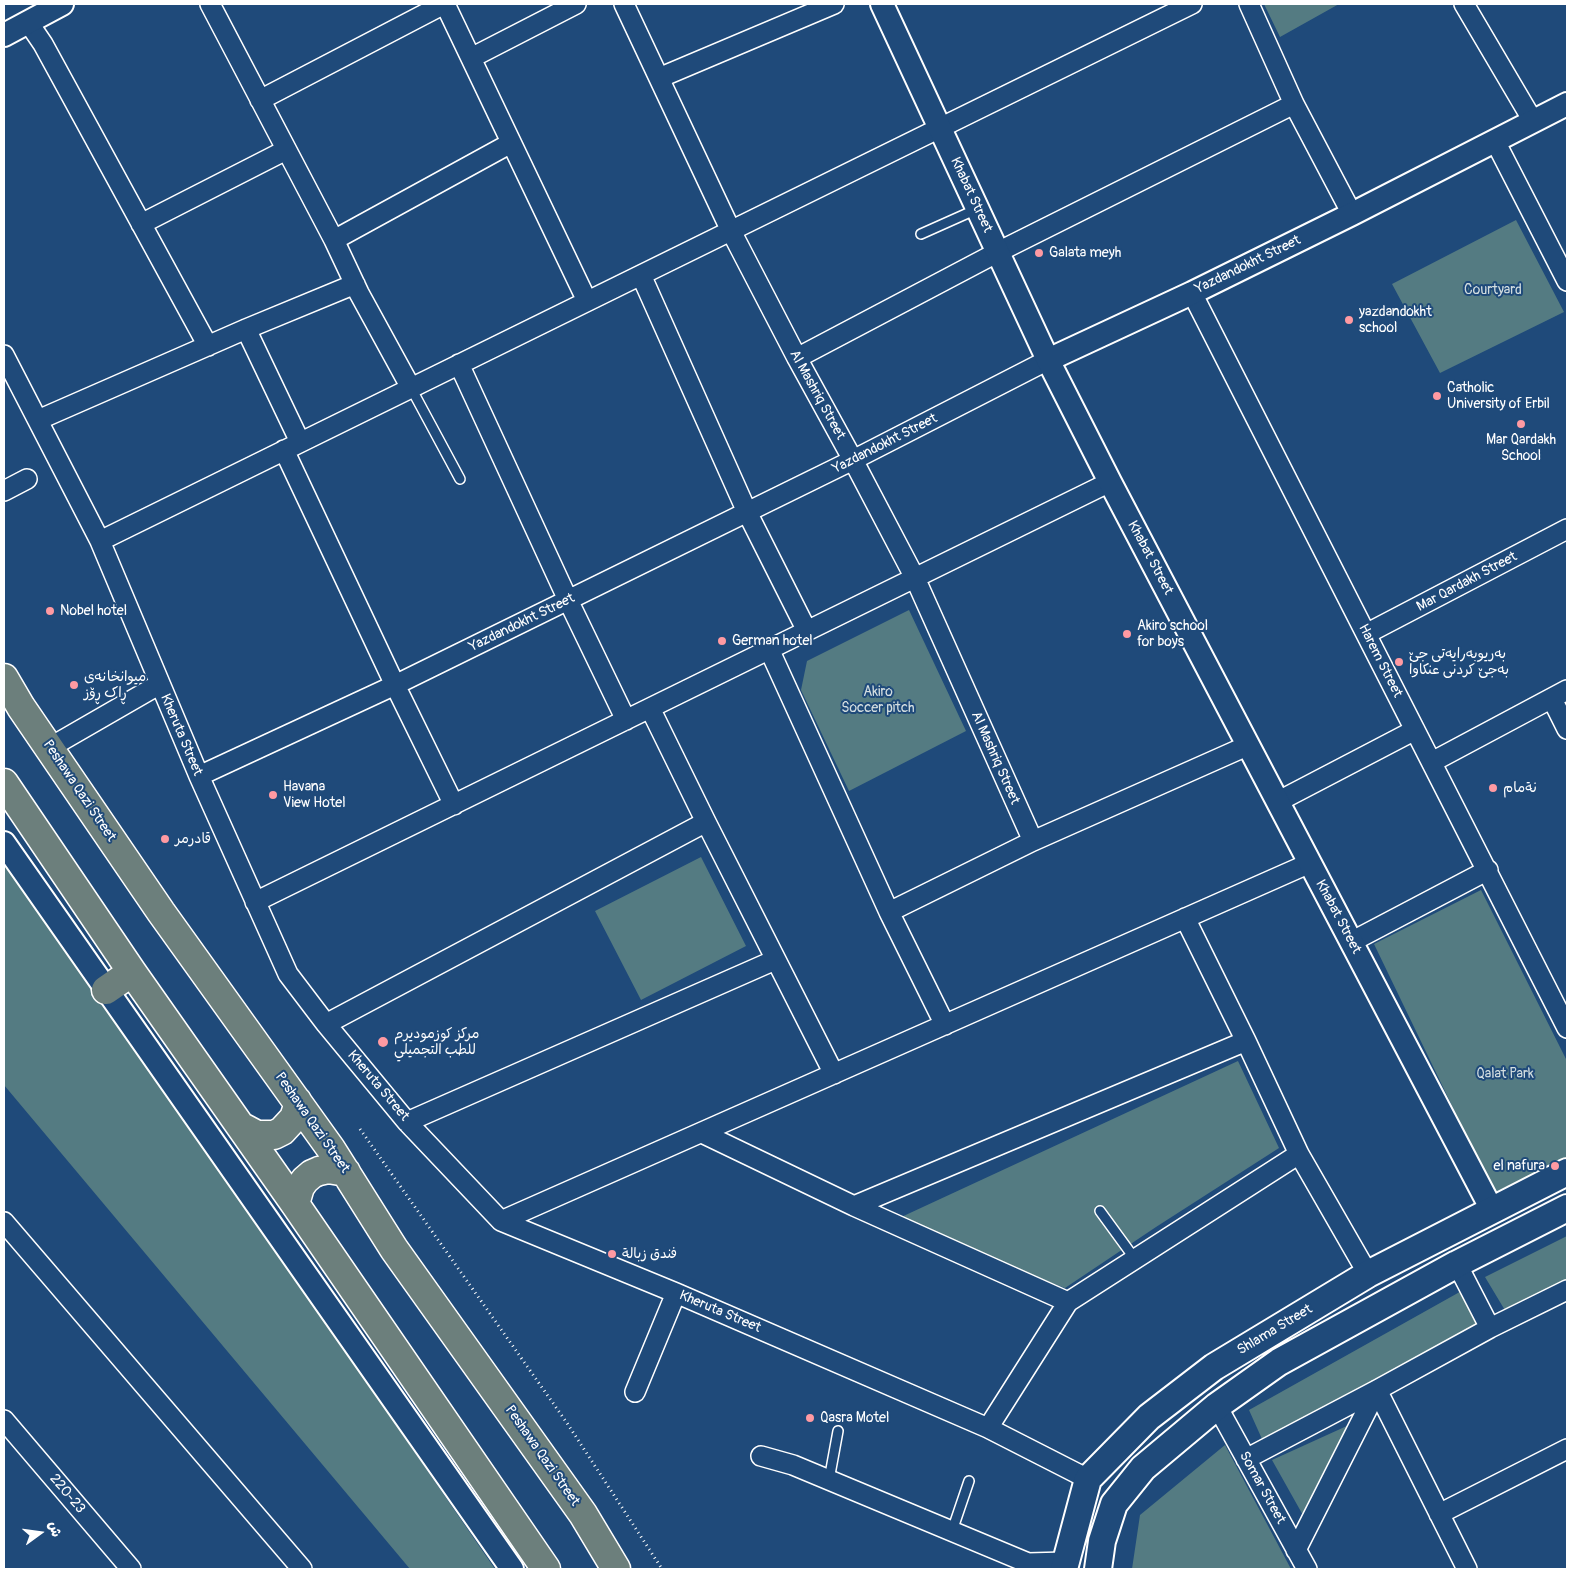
<!DOCTYPE html>
<meta charset="utf-8">
<style>
body{margin:0}
#map{position:relative;width:1571px;height:1573px;overflow:hidden;background:#1f4a7a;font-family:Pangolin,"Playpen Sans Arabic",sans-serif}
canvas{display:block}
.frame{position:absolute;inset:0;border:5px solid #fff;pointer-events:none}
.north{position:absolute;left:15px;top:1508px;width:50px;height:50px;-webkit-text-stroke:4px #1f4a7a;paint-order:stroke;rotate:76deg;font-size:14px;font-weight:700;line-height:20px;text-align:center;color:#fff}
.north::after{content:'';display:block;margin:auto;width:18px;height:22px;background:#fff;clip-path:polygon(50% 0,100% 100%,50% 72%,0 100%)}
</style>
<div id="map">
<canvas width="1571" height="1573"></canvas>
<div class="frame"></div>
<div class="north">ش</div>
</div>
<script>
const ctx = document.querySelector('canvas').getContext('2d');
ctx.lineJoin = 'round';
function fillPath(path, color) {
  ctx.fillStyle = color;
  ctx.fill(path, 'evenodd');
}
function poly(rows) {
  const path = new Path2D();
  for (const r of rows) {
    path.moveTo(r[0], r[1]);
    for (let i = 2; i < r.length; i += 2) path.lineTo(r[i], r[i + 1]);
  }
  return path;
}
function strokePath(path, color, width, dash) {
  ctx.strokeStyle = color;
  ctx.lineWidth = width;
  ctx.lineCap = dash ? 'butt' : 'round';
  ctx.setLineDash(dash || []);
  ctx.stroke(path);
}
function drawText(font, color, halo, rows, align = 'center') {
  ctx.font = font + ' Pangolin,"Playpen Sans Arabic",sans-serif';
  ctx.lineWidth = 4;
  ctx.setLineDash([]);
  ctx.textBaseline = 'middle';
  ctx.strokeStyle = halo;
  ctx.fillStyle = color;
  for (const [text, x, y, turn = 0] of rows) {
    ctx.save();
    ctx.translate(x, y);
    ctx.rotate((+turn || 0) * Math.PI / 180);
    ctx.textAlign = isNaN(turn) ? turn : align;
    if (halo) ctx.strokeText(text, 0, 0);
    ctx.fillText(text, 0, 0);
    ctx.restore();
  }
}
const green = poly([
 [1264,4,1339,4,1280,37],
 [1516,220,1564,312,1440,373,1392,284],
 [909,610,966,731,849,791,801,690,807,661],
 [4,855,495,1569,410,1569,4,1085],
 [701,857,746,946,641,1000,595,911],
 [1481,890,1567,1061,1567,1162,1496,1197,1374,944],
 [1238,1061,1279,1148,1156,1227,1065,1288,1005,1265,897,1219],
 [1567,1236,1567,1280,1506,1312,1485,1277],
 [1465,1289,1482,1324,1262,1439,1249,1410],
 [1349,1425,1304,1517,1272,1460],
 [1225,1445,1291,1569,1132,1569,1140,1515]
]);
const path = poly([
 [360,1129,567,1423,662,1569]
]);
const service = poly([
 [921,234,977,209],
 [411,388,460,479],
 [1100,1211,1135,1259],
 [829,1480,838,1431],
 [952,1531,969,1481]
]);
const minor = poly([
 [210,4,334,240,359,293,411,388],
 [445,4,587,301],
 [624,4,731,231,797,358,853,460,915,578,1033,841],
 [1249,4,1294,104,1352,214],
 [1464,4,1533,121],
 [28,22,43,44,208,346],
 [471,58,576,4],
 [659,78,834,4],
 [260,100,444,4],
 [1495,141,1567,281],
 [141,224,286,150],
 [334,240,511,143],
 [641,275,747,512,807,631],
 [1192,293,1567,1028],
 [246,329,300,442],
 [4,355,100,541,199,776,288,974,326,1024,407,1122,501,1221,676,1293,988,1428,1088,1479],
 [797,358,998,252,1294,104],
 [459,364,568,600,626,720],
 [38,420,246,329,355,284],
 [284,450,395,685,454,805],
 [4,491,27,479],
 [100,541,1192,4],
 [1366,634,1567,529],
 [769,649,889,912,945,1025],
 [1552,699,1567,729],
 [650,708,706,822,834,1074],
 [49,748,160,684],
 [1432,762,1567,690],
 [199,776,395,685,853,460,1048,360],
 [1279,801,1415,730],
 [255,902,1110,482],
 [889,912,1033,841,1249,745],
 [1185,918,1246,1041,1299,1154,1368,1274],
 [1351,942,1488,870],
 [326,1024,706,822],
 [407,1122,775,960],
 [702,1133,854,1206,1068,1302],
 [854,1206,1246,1041],
 [501,1221,1310,863],
 [4,1222,302,1569],
 [1457,1264,1490,1328],
 [635,1392,676,1293],
 [1217,1406,1307,1569],
 [4,1420,131,1569],
 [988,1428,1068,1302,1299,1154],
 [761,1456,793,1465,1028,1563,1065,1562],
 [1246,1459,1377,1390,1490,1328,1567,1290],
 [1439,1514,1567,1449],
 [1296,1550,1377,1390,1467,1569]
]);
const tertiary = poly([
 [882,4,1048,360,1110,482,1492,1210],
 [4,35,62,4],
 [1048,360,1192,293,1352,214,1567,104],
 [4,843,512,1569]
]);
const secondary = poly([
 [1064,1569,1088,1479,1149,1417,1214,1367,1368,1274,1567,1172],
 [1098,1569,1102,1541,1114,1504,1143,1468,1217,1406,1279,1362,1457,1264,1567,1208]
]);
const trunk = poly([
 [4,678,21,707,161,912,331,1149,394,1249,583,1514,616,1569],
 [4,783,132,972,295,1204,546,1569],
 [106,990,132,972],
 [242,1127,257,1135,274,1135,282,1131,294,1118,297,1109,297,1101],
 [295,1204,300,1187,305,1180,312,1174,319,1171,328,1169,346,1172]
]);
const markers = [
 [1039,253,5,"#ff9aa2"],
 [1349,320,5,"#ff9aa2"],
 [1437,396,5,"#ff9aa2"],
 [1521,424,5,"#ff9aa2"],
 [50,611,5,"#ff9aa2"],
 [1127,634,5,"#ff9aa2"],
 [722,641,5,"#ff9aa2"],
 [1399,662,5,"#ff9aa2"],
 [74,685,5,"#ff9aa2"],
 [1493,788,5,"#ff9aa2"],
 [273,795,5,"#ff9aa2"],
 [165,839,5,"#ff9aa2"],
 [383,1042,6,"#ff9aa2"],
 [1555,1166,5,"#ff9aa2"],
 [612,1254,5,"#ff9aa2"],
 [810,1418,5,"#ff9aa2"]
];
const streetNames = [
 ["Khabat Street",971,195,65],
 ["Yazdandokht Street",1248,265,-26],
 ["Al Mashriq Street",817,395,61],
 ["Yazdandokht Street",885,444,-27],
 ["Khabat Street",1150,558,62],
 ["Mar Qardakh Street",1467,582,-28],
 ["Yazdandokht Street",522,623,-26],
 ["Harem Street",1380,661,63],
 ["Kheruta Street",181,735,67],
 ["Al Mashriq Street",995,758,66],
 ["Peshawa Qazi Street",79,791,56],
 ["Khabat Street",1338,917,62],
 ["Kheruta Street",378,1086,50],
 ["Peshawa Qazi Street",312,1123,55],
 ["Kheruta Street",720,1312,23],
 ["Shlama Street",1275,1330,-31],
 ["Peshawa Qazi Street",542,1456,55],
 ["Somar Street",1262,1488,61],
 ["220-23",67,1494,50]
];
const poiNames = [
 ["Galata meyh",1049,253],
 ["yazdandokht",1359,312],
 ["school",1359,328],
 ["Catholic",1447,388],
 ["University of Erbil",1447,404],
 ["Mar Qardakh",1521,440,"center"],
 ["School",1521,456,"center"],
 ["Nobel hotel",60,611],
 ["Akiro school",1137,626],
 ["for boys",1137,642],
 ["German hotel",732,641],
 ["بەریوبەرایەتی جێ",1409,654],
 ["بەجێ کردنی عنکاوا",1409,670],
 ["میوانخانەی",84,677],
 ["ڕاک ڕۆز",84,693],
 ["Havana",283,787],
 ["View Hotel",283,803],
 ["نةمام",1503,788],
 ["قادرمر",175,839],
 ["مركز كوزموديرم",394,1034],
 ["للطب التجميلي",394,1050],
 ["el nafura",1545,1166,"right"],
 ["فندق زبالة",622,1254],
 ["Qasra Motel",820,1418]
];
const parkNames = [
 ["Courtyard",1493,290],
 ["Akiro",878,692],
 ["Soccer pitch",878,708],
 ["Qalat Park",1505,1074]
];
fillPath(green, '#547b82');
strokePath(service, '#fff', 12);
strokePath(minor, '#fff', 22);
strokePath(tertiary, '#fff', 26);
strokePath(secondary, '#fff', 30);
strokePath(trunk, '#fff', 31);
strokePath(path, '#fff', 3, [1, 4]);
strokePath(service, '#1f4a7a', 9);
strokePath(minor, '#1f4a7a', 19);
strokePath(tertiary, '#1f4a7a', 22);
strokePath(secondary, '#1f4a7a', 26);
strokePath(trunk, '#6c7f7c', 28);
for (const [x, y, r, color] of markers) {
  const dot = new Path2D();
  dot.arc(x, y, r, 0, 2 * Math.PI);
  ctx.fillStyle = color;
  ctx.fill(dot);
  strokePath(dot, '#1f4a7a', 2);
}
drawText('14px', '#fff', '#1f4a7a', streetNames);
drawText('14px', '#fff', '#1f4a7a', poiNames, 'left');
drawText('14px', '#d4dee0', '#1f4a7a', parkNames);
</script>
